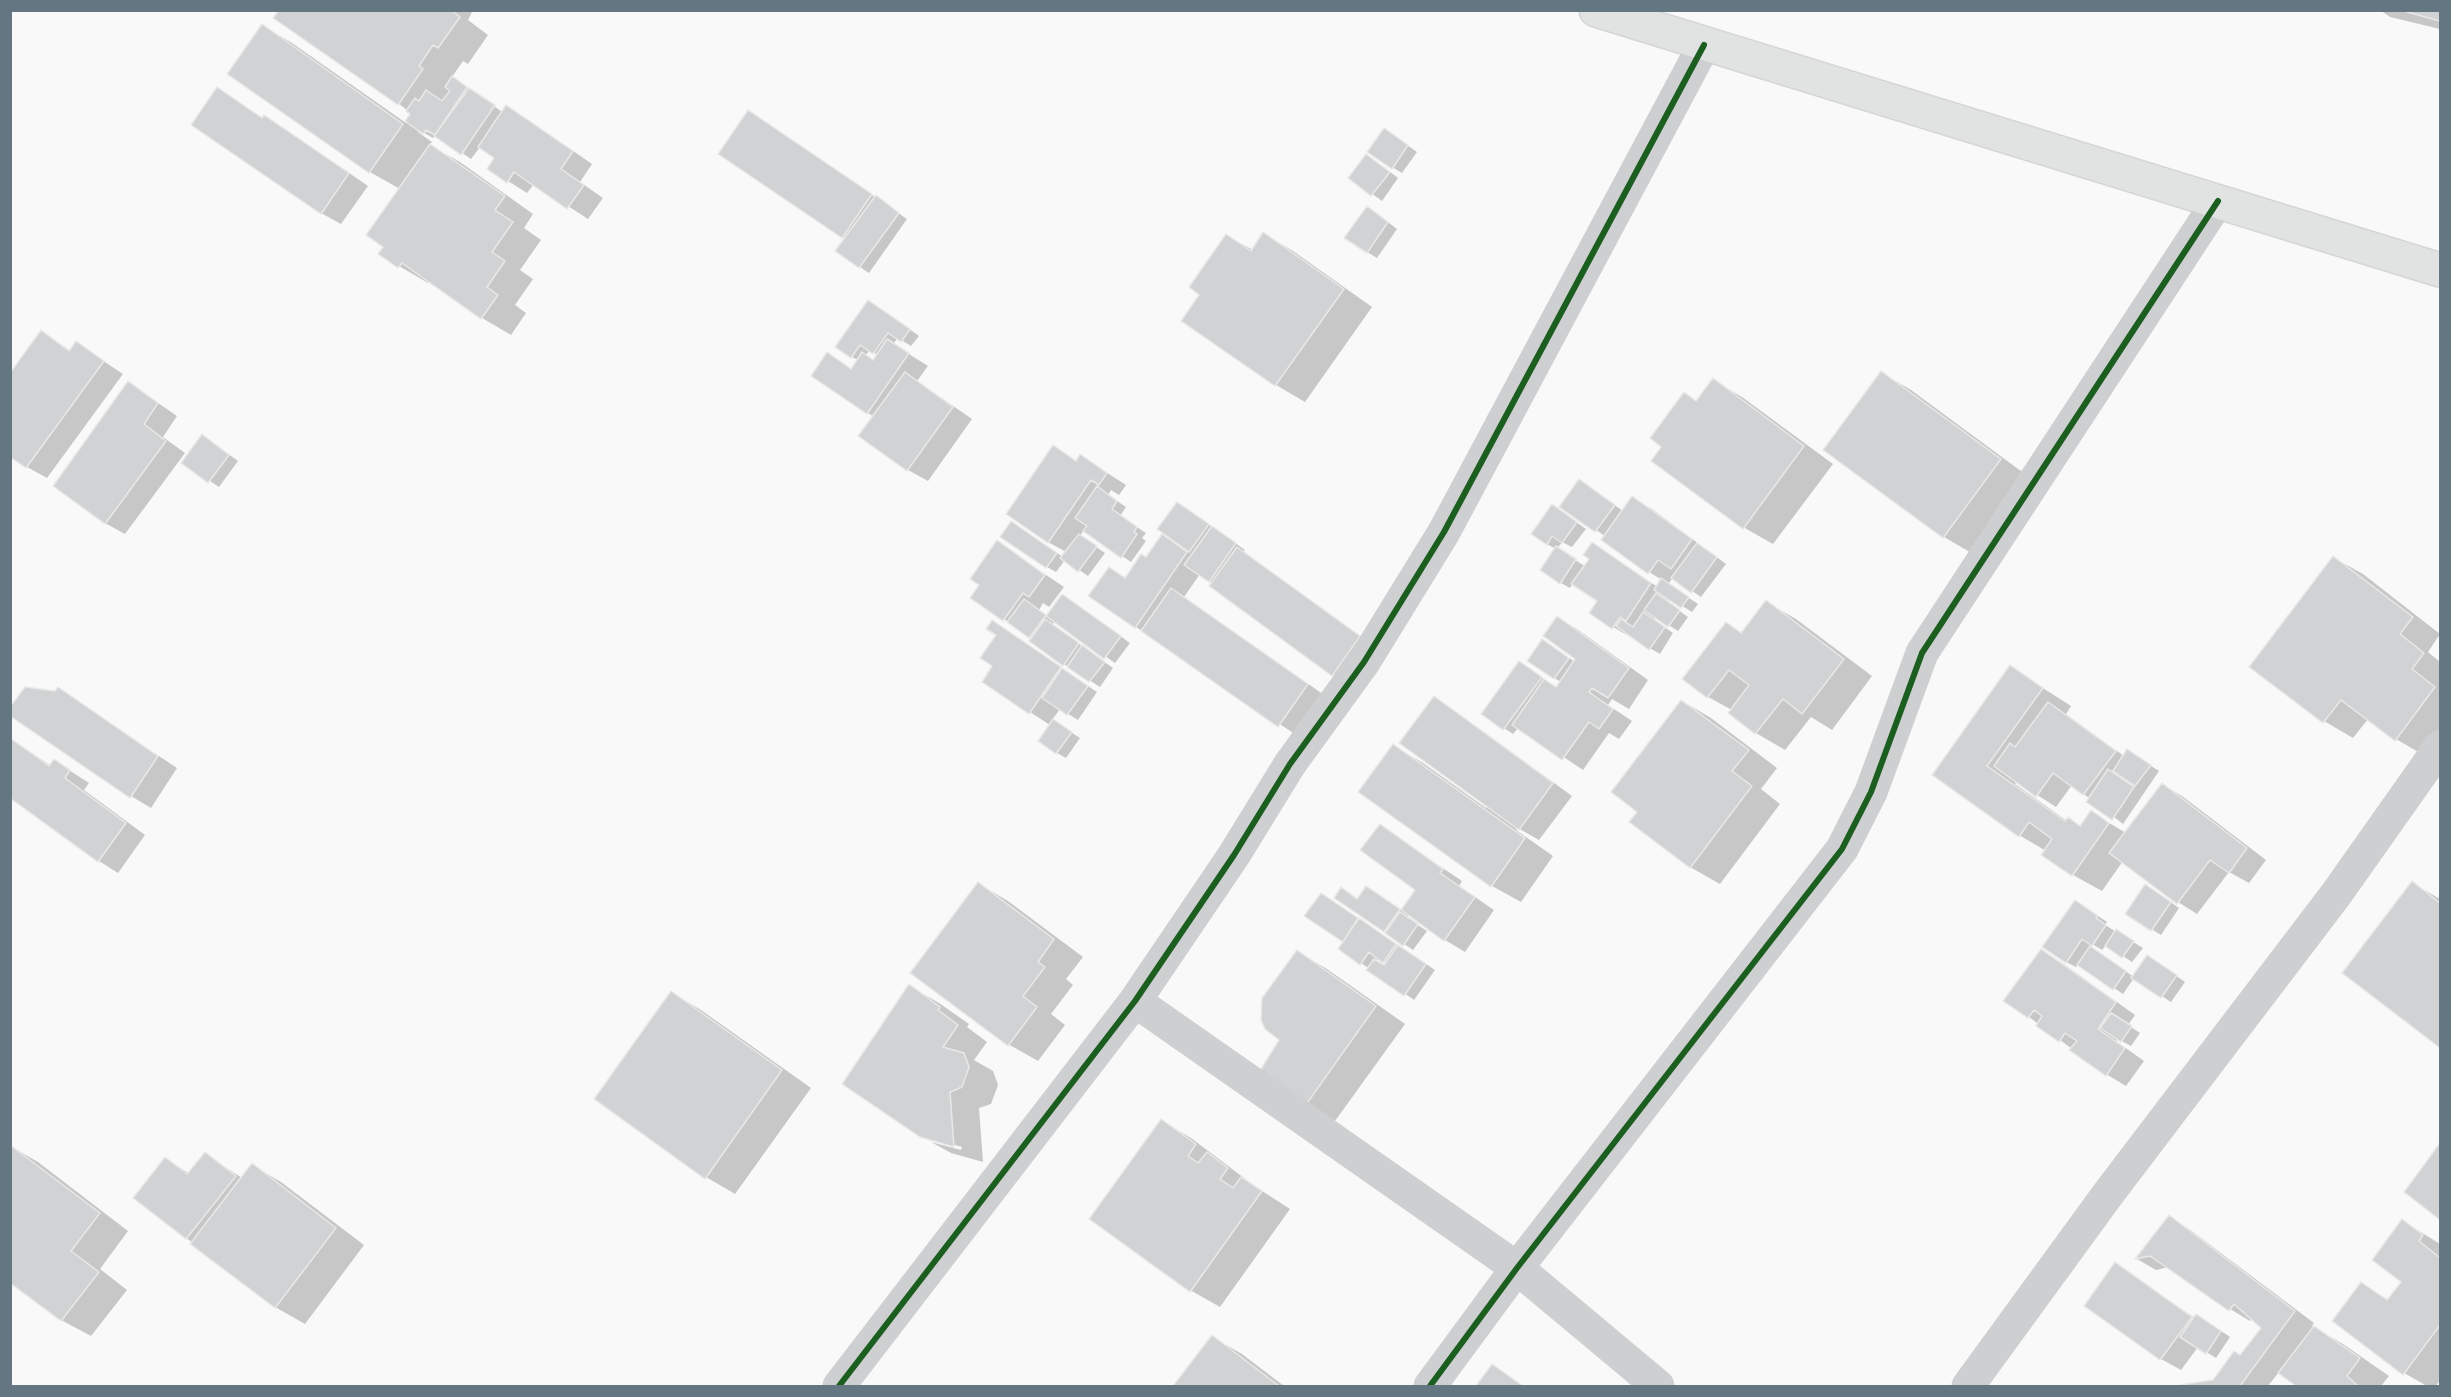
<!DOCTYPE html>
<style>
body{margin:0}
#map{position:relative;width:2451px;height:1397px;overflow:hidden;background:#f9f9f9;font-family:Helvetica,sans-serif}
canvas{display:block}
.frame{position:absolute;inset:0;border:12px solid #657683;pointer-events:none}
</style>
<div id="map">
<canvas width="2451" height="1397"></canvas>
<div class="frame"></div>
</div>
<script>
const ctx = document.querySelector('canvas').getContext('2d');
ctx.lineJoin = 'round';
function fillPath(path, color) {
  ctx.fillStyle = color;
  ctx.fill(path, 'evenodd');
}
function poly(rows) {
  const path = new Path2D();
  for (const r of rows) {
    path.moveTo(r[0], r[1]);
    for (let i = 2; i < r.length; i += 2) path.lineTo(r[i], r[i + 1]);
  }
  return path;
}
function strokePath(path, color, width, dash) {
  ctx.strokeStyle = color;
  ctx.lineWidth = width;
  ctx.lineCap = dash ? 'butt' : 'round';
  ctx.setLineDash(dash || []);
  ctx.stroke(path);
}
const shadow = poly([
 [280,10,473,10,468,20,488,35,468,64,463,61,452,77,501,111,504,112,507,107,527,119,592,164,580,182,603,198,588,219,534,184,527,193,508,181,496,158,480,147,471,159,436,135,433,138,419,130,418,132,432,142,429,145,460,162,533,214,524,228,541,240,520,270,533,279,515,305,526,313,511,335,482,318,430,281,428,283,399,266,385,247,400,189,370,172,263,26,292,43,406,123,412,114],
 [2380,10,2440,10,2440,29,2390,17],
 [217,89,263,118,284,128,368,186,341,224,321,213],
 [768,124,907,219,869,273,860,267,846,239,720,154],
 [1394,136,1417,152,1402,173,1392,167],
 [1376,161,1398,178,1382,201,1350,178],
 [1377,214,1397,229,1377,258,1367,252],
 [1264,234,1293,251,1372,307,1305,402,1276,385,1183,320,1202,294,1227,236,1253,250],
 [878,307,919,336,911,346,898,338,893,344,928,366,917,381,972,419,928,481,908,470,874,417,813,375,828,354,852,369,858,360,852,357],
 [870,350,878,355,874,361,865,356],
 [42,332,71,351,76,343,123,374,47,478,27,467],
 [1882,373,1911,390,2029,477,1973,554,1944,537],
 [1713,380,1742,397,1833,464,1773,544,1743,527,1663,447,1684,394,1697,401],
 [129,383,177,416,163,437,185,453,125,534,105,523],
 [212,442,238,461,219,487,183,463],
 [1054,447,1077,461,1081,456,1126,485,1119,495,1111,490,1108,495,1126,507,1120,516,1146,533,1142,538,1146,541,1131,562,1084,530,1080,536,1105,553,1088,576,1065,560,1056,572,1047,567,1012,523,1063,557,1066,552,1048,542],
 [1589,487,1623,511,1632,498,1652,509,1726,564,1701,597,1673,578,1668,584,1698,604,1692,612,1669,598,1667,602,1688,617,1678,631,1656,617,1654,620,1673,633,1660,654,1613,627,1599,601,1573,583,1570,588,1561,583,1556,549,1547,544,1562,512,1586,529,1572,547,1562,542,1557,549,1585,566,1591,559,1592,544,1658,587,1662,580,1649,572,1605,536,1561,507],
 [1187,509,1245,550,1243,553,1379,649,1352,686,1332,674,1200,574,1184,597,1327,697,1299,737,1136,627,1110,569,1126,578,1146,559,1162,536,1182,548],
 [997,542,1064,587,1049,607,1043,603,1039,610,1048,616,1072,601,1130,643,1115,663,1055,621,1052,625,1113,668,1100,687,1064,664,1033,639,972,597,981,585],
 [2334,558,2363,574,2440,634,2428,652,2440,662,2440,735,2425,756,2396,739,2368,719,2353,738,2324,721],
 [1766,602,1796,619,1872,676,1832,730,1811,717,1785,750,1756,733,1730,713,1732,710,1708,697,1684,678,1726,624,1743,633],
 [1557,618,1577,629,1648,680,1629,709,1612,699,1608,705,1632,721,1619,739,1609,733,1583,770,1519,727,1513,734,1483,714,1520,663,1557,688,1561,682,1554,678,1552,646,1575,662,1578,658],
 [992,622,1097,692,1078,720,1060,709,1052,720,1080,738,1066,758,1057,753,1050,725,984,682,994,666,998,635],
 [2010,667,2071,706,2066,714,2124,756,2137,757,2159,771,2123,824,2072,785,2056,807,2017,782,2015,784,2067,821,2081,827,2091,812,2126,833,2163,785,2182,796,2266,860,2249,883,2229,872,2197,914,2178,902,2123,861,2102,891,2073,875,2046,851,2019,835,1934,775],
 [58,689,177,768,151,808,131,796,56,692],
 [1434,698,1454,710,1572,796,1539,840,1518,828,1516,830,1553,856,1521,902,1492,886,1394,746,1423,763,1486,808,1488,805],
 [1682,701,1711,718,1777,768,1761,789,1780,804,1720,884,1690,867,1639,811],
 [10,738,51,766,55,761,89,783,84,790,145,835,118,873,99,861,10,796],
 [1380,826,1462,881,1459,886,1494,910,1465,952,1445,940,1410,914,1407,918,1427,931,1413,950,1336,897,1351,895,1358,900,1376,893,1402,911,1417,890],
 [2412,883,2440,899,2440,1046,2344,973],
 [979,884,1008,901,1083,957,1066,979,1073,985,1051,1014,1065,1025,1038,1061,1008,1044],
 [2155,891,2179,908,2161,935,2127,914],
 [1331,900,1435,970,1414,1000,1361,963,1345,942],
 [1379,958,1387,963,1385,967,1376,962],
 [2085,907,2107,922,2105,925,2143,948,2132,962,2106,945,2102,950,2092,944,2089,947,2134,977,2157,962,2185,982,2171,1002,2134,978,2123,994,2078,964,2076,967,2066,962],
 [2042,951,2061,962,2135,1015,2128,1025,2140,1033,2131,1046,2118,1039,2116,1041,2144,1061,2126,1086,2106,1074,2029,1017],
 [1298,952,1327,969,1405,1024,1335,1121,1306,1104,1281,1039],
 [909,986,939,1003,969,1024,967,1027,987,1042,974,1060,993,1071,998,1085,991,1104,979,1108,983,1162,951,1153,931,1142,961,1150,962,1147,923,1136],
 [672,993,701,1010,811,1088,735,1194,706,1177],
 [1162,1121,1191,1138,1256,1187,1290,1209,1220,1307,1190,1290],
 [10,1146,38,1162,128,1231,100,1269,127,1290,91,1336,61,1320],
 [2440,1146,2440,1218,2406,1192],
 [205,1154,242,1178,252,1165,281,1182,364,1245,305,1324,275,1307,135,1198,166,1159,190,1174],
 [2169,1217,2189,1229,2314,1323,2312,1326,2343,1344,2389,1376,2381,1386,2298,1386,2279,1372,2268,1386,2183,1385,2213,1381,2241,1356,2263,1328,2252,1318,2250,1321,2230,1309,2169,1267,2156,1270,2137,1259],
 [2403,1221,2440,1244,2440,1380,2436,1386,2427,1386,2404,1373,2362,1284,2389,1300,2403,1282],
 [2115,1264,2195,1318,2206,1321,2230,1337,2216,1358,2198,1347,2181,1370,2161,1359,2086,1305],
 [1212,1337,1242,1354,1284,1386,1175,1386],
 [1493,1366,1502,1372,1522,1386,1478,1386]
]);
const building = poly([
 [279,10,451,10,460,17,438,48,433,45,419,66,423,69,398,105,273,18,279,10],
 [2400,10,2440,10,2440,21,2400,10],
 [262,24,403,124,369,173,227,74,262,24],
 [452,76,467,87,435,135,426,130,423,134,405,121,410,114,406,111,415,98,419,101,426,90,442,101,450,91,445,87,452,76],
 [217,87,262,118,264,115,349,173,321,214,191,125,217,87],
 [469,88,495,105,461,155,434,136,469,88],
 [506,105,573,151,561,169,584,185,567,209,514,172,507,183,487,169,494,158,478,147,506,105],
 [748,110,872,194,842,238,718,154,748,110],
 [1384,128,1408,145,1392,169,1367,152,1384,128],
 [430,144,505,196,495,210,513,222,492,252,505,261,487,287,498,295,481,319,402,263,398,268,378,254,383,247,366,235,430,144],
 [1366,154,1390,172,1371,196,1348,178,1366,154],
 [876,195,899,213,859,268,835,251,876,195],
 [1367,206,1388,222,1367,253,1344,238,1367,206],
 [1263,232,1344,289,1275,386,1181,321,1199,295,1189,287,1226,234,1251,251,1263,232],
 [868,300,910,329,901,342,888,333,873,354,860,345,851,358,835,347,868,300],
 [41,330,69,351,76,341,104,361,26,468,10,457,10,373,41,330],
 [887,339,909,353,867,414,811,376,827,352,851,369,862,352,873,360,887,339],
 [1881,371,2001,459,1943,538,1823,450,1881,371],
 [905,372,953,407,907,471,858,436,905,372],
 [1713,378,1804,446,1743,529,1651,461,1661,447,1650,438,1684,392,1696,401,1713,378],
 [128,381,158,403,144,424,166,441,105,524,53,486,128,381],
 [202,434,229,455,208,483,181,463,202,434],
 [1053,445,1076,461,1080,454,1107,473,1099,485,1091,480,1048,543,1006,514,1053,445],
 [1579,479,1615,505,1595,532,1559,507,1579,479],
 [1097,486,1117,501,1112,509,1137,527,1134,532,1137,534,1121,558,1083,531,1087,526,1075,518,1097,486],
 [1632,496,1692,539,1671,569,1658,560,1648,574,1601,540,1632,496],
 [1177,502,1209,524,1189,552,1157,529,1177,502],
 [1552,504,1577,522,1562,543,1552,536,1547,545,1531,534,1552,504],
 [1011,521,1057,553,1046,568,1000,537,1011,521],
 [1212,526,1236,543,1209,582,1184,565,1212,526],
 [1079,534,1097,546,1078,572,1060,558,1079,534],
 [1162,534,1187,552,1135,628,1088,596,1109,567,1125,578,1141,554,1146,557,1162,534],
 [997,540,1045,575,1029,597,1023,593,1003,621,970,598,979,585,970,579,997,540],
 [1592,542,1651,583,1626,621,1620,617,1612,629,1589,613,1597,601,1571,584,1589,559,1583,555,1592,542],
 [1697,543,1717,557,1691,593,1671,578,1697,543],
 [1556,546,1576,559,1560,584,1540,570,1556,546],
 [1237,547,1360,636,1332,676,1209,586,1237,547],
 [2333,556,2413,617,2400,634,2424,653,2412,669,2435,687,2395,741,2341,700,2323,723,2249,667,2333,556],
 [1661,578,1689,597,1681,608,1654,590,1661,578],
 [1171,588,1308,684,1278,727,1141,631,1171,588],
 [1656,593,1680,610,1668,627,1644,610,1656,593],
 [1062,594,1121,636,1104,659,1046,616,1062,594],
 [1024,599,1046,615,1029,638,1007,622,1024,599],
 [1766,600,1844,659,1802,714,1783,699,1755,734,1728,713,1749,685,1729,670,1707,698,1682,679,1726,622,1741,633,1766,600],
 [1643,612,1665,627,1649,650,1616,626,1621,619,1633,627,1643,612],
 [1557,616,1629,668,1608,698,1592,688,1589,692,1613,709,1599,729,1589,722,1562,760,1512,725,1544,679,1556,687,1575,659,1543,636,1557,616],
 [1045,619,1079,643,1063,666,1029,641,1045,619],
 [992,620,1061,667,1029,714,982,682,992,666,980,658,996,635,986,629,992,620],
 [1542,639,1569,658,1554,679,1527,661,1542,639],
 [1082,645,1105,662,1089,682,1067,667,1082,645],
 [1519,661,1542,677,1503,730,1481,714,1519,661],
 [2010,665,2043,688,1987,766,2065,821,2068,817,2080,826,2091,810,2109,823,2072,876,2041,855,2052,839,2029,822,2019,837,1932,775,2010,665],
 [1062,668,1088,686,1067,715,1042,698,1062,668],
 [25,687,55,691,58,687,158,756,130,798,10,716,10,707,25,687],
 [1434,696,1553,783,1519,830,1399,743,1434,696],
 [1681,700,1749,750,1732,771,1752,786,1690,868,1629,822,1637,812,1611,792,1681,700],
 [2048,702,2116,751,2083,795,2053,773,2036,797,1994,766,2010,743,2015,747,2048,702],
 [1053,719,1072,732,1056,754,1038,741,1053,719],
 [10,738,49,766,54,759,70,770,65,778,126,823,98,862,10,798,10,738],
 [1393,744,1525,838,1491,887,1358,792,1393,744],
 [2127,749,2151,765,2135,786,2113,771,2127,749],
 [2108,769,2134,787,2112,820,2086,802,2108,769],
 [2162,783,2247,848,2229,873,2210,860,2177,904,2109,853,2162,783],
 [1380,824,1443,869,1440,873,1475,897,1444,941,1401,910,1415,890,1360,850,1380,824],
 [2412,881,2440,903,2440,1048,2342,973,2412,881],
 [978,882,1054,939,1038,962,1045,967,1023,996,1037,1007,1008,1046,910,973,978,882],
 [2145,884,2171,902,2151,931,2125,914,2145,884],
 [1366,886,1400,909,1384,932,1334,898,1341,887,1357,899,1366,886],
 [1321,893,1358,918,1343,942,1304,916,1321,893],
 [2075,900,2098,916,2096,918,2106,925,2092,946,2082,939,2066,963,2042,947,2075,900],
 [1400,912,1418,924,1403,946,1385,933,1400,912],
 [1359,918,1396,944,1383,963,1369,952,1360,965,1338,949,1359,918],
 [2116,929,2134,941,2122,958,2105,946,2116,929],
 [1398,945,1426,964,1404,996,1366,970,1374,959,1384,965,1398,945],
 [2090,946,2126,971,2113,990,2077,965,2090,946],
 [2041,949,2116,1002,2098,1029,2125,1048,2106,1076,2069,1050,2077,1041,2065,1033,2059,1042,2036,1026,2042,1016,2034,1010,2028,1018,2003,1001,2041,949],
 [1297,950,1376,1006,1305,1106,1258,1074,1279,1040,1265,1029,1261,1020,1262,998,1297,950],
 [2147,955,2177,975,2161,998,2131,978,2147,955],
 [909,984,940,1007,938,1010,958,1025,943,1047,964,1053,969,1067,962,1087,950,1092,954,1147,920,1137,842,1084,909,984],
 [671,991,782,1070,705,1179,594,1099,671,991],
 [2111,1013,2132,1026,2121,1042,2100,1028,2111,1013],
 [1161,1119,1196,1144,1188,1156,1198,1163,1207,1152,1228,1168,1220,1179,1233,1188,1241,1177,1262,1191,1190,1292,1089,1219,1161,1119],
 [2440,1143,2440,1220,2404,1192,2440,1143],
 [10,1145,100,1213,71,1251,99,1272,61,1321,10,1283,10,1145],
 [205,1152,236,1176,186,1239,133,1198,165,1157,187,1174,205,1152],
 [252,1163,336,1228,275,1308,190,1244,252,1163],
 [2169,1215,2295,1311,2240,1386,2182,1386,2180,1385,2213,1380,2234,1351,2240,1355,2261,1328,2234,1304,2229,1311,2150,1256,2135,1259,2169,1215],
 [2402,1219,2423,1235,2419,1241,2440,1258,2440,1325,2403,1375,2332,1321,2361,1282,2387,1300,2401,1282,2372,1260,2402,1219],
 [2115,1262,2192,1317,2160,1360,2084,1306,2115,1262],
 [2196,1314,2221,1331,2206,1354,2180,1337,2196,1314],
 [2314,1326,2360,1358,2347,1376,2358,1386,2296,1386,2278,1373,2314,1326],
 [1212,1335,1279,1386,1173,1386,1212,1335],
 [1492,1364,1523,1386,1476,1386,1492,1364]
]);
const street = poly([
 [1135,1001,1517,1268,1658,1386],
 [839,1386,1135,1001,1234,855,1290,764,1364,662,1444,532,1704,45],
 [1430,1386,1517,1268,1842,849,1871,792,1922,653,2218,201],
 [1968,1386,2108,1194,2337,893,2440,747]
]);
const secondary = poly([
 [1596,10,2440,270]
]);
const cycleway = poly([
 [839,1386,1135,1001,1234,855,1290,764,1364,662,1444,532,1704,45],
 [1430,1386,1517,1268,1842,849,1871,792,1922,653,2218,201]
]);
fillPath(shadow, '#0003');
fillPath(building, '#d0d2d3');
strokePath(building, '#e8e8e8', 1.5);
strokePath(secondary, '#d5d6d7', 36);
strokePath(street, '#cecfd0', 33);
strokePath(secondary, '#e1e2e2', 33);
strokePath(cycleway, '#1b5e20', 6);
</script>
